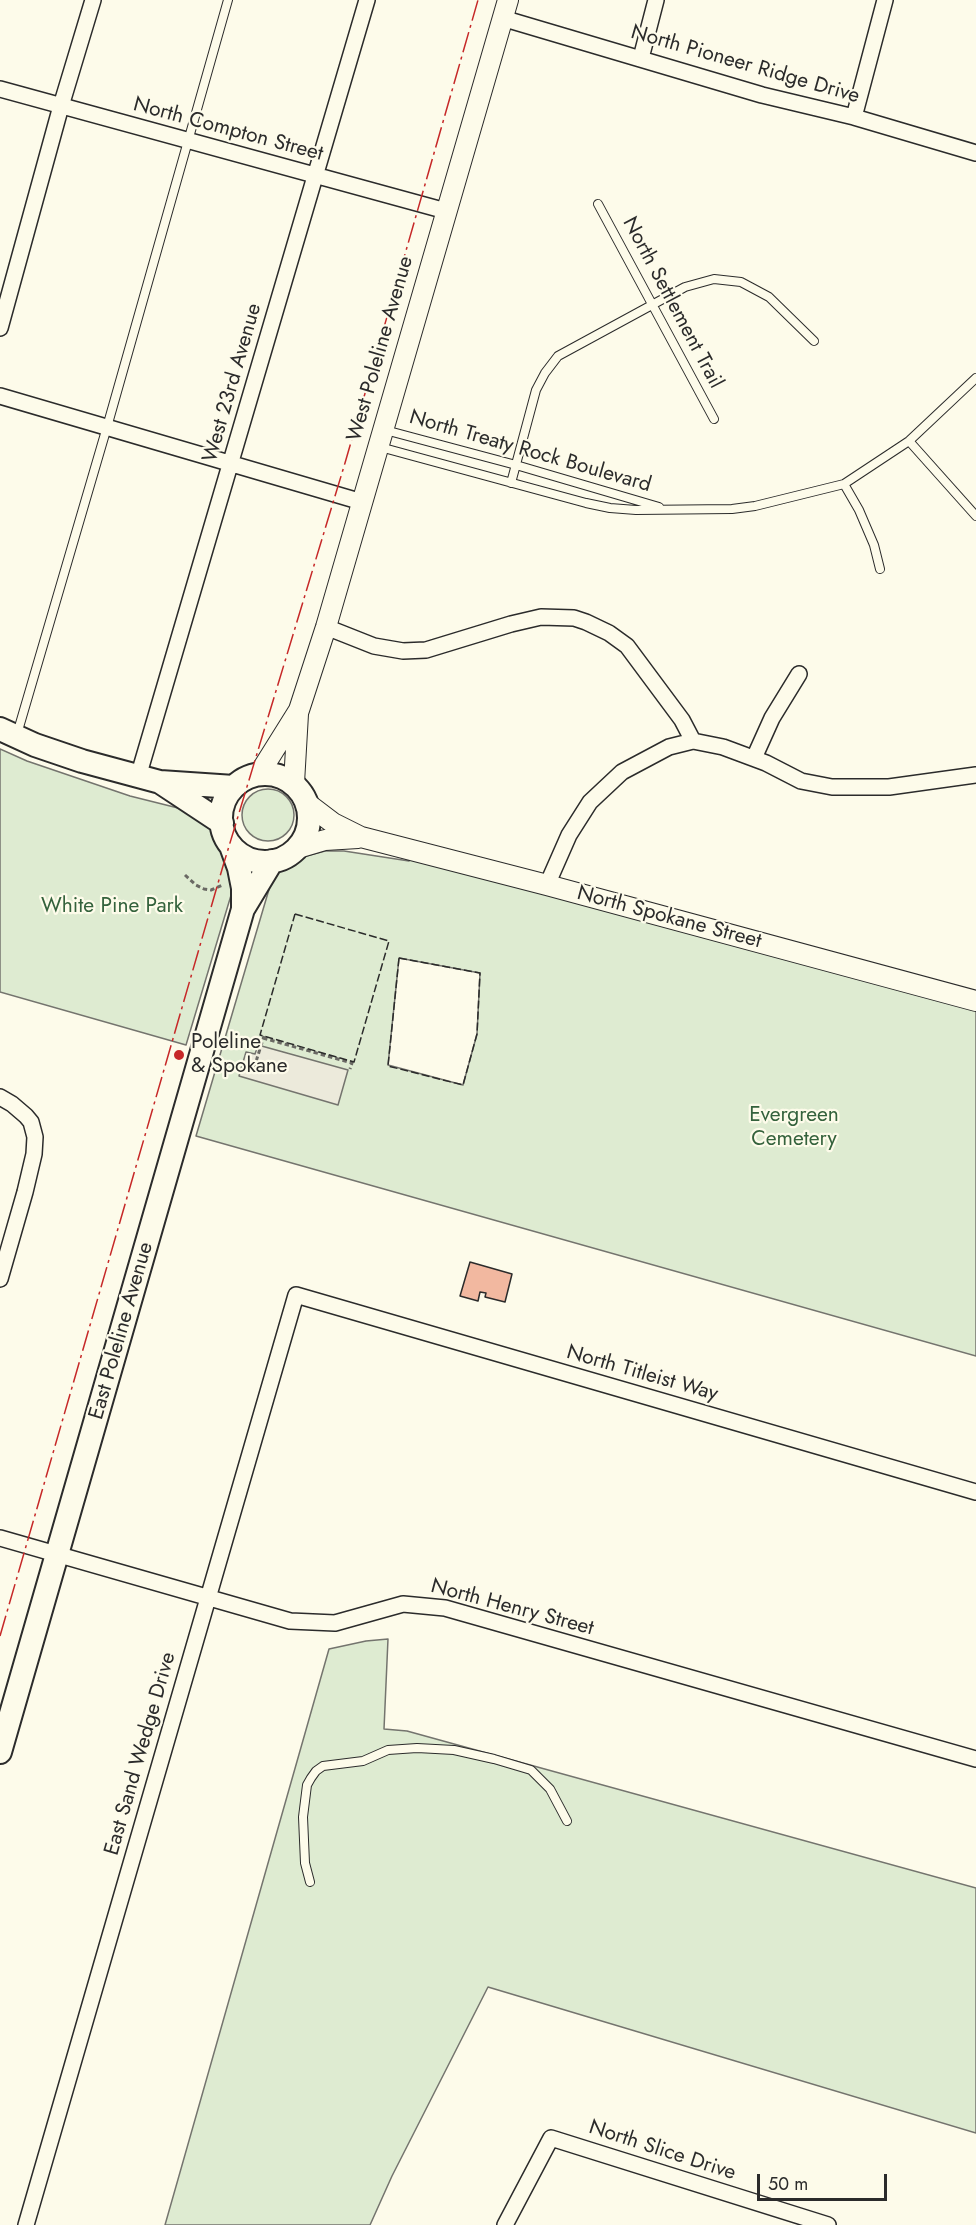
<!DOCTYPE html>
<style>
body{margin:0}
#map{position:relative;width:976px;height:2225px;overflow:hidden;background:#fdfbea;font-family:Jost,sans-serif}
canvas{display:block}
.scale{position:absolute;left:757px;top:2174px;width:130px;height:27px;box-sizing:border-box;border:3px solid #2b2b2b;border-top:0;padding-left:8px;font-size:18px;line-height:21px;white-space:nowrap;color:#2b2b2b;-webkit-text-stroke:4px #fdfbea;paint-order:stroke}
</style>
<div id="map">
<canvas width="976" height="2225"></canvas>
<div class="scale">50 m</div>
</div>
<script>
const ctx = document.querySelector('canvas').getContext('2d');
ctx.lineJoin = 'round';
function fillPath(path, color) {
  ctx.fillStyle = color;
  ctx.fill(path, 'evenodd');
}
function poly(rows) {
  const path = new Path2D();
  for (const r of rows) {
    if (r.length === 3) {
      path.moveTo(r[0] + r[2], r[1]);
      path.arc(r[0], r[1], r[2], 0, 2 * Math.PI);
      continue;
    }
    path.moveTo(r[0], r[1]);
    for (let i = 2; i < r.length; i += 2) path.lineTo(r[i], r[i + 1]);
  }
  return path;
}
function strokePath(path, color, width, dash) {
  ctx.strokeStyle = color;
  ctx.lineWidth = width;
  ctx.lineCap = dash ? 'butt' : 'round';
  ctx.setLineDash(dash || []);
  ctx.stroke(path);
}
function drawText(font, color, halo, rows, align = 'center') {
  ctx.font = font + ' Jost,sans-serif';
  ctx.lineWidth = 4.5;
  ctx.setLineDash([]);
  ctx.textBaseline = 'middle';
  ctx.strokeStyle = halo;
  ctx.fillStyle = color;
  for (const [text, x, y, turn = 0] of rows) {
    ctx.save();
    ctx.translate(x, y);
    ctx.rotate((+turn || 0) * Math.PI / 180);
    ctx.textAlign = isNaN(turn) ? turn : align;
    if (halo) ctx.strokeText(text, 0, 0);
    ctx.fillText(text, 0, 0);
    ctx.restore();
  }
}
const green = poly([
 [0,749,27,761,130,796,178,808,200,817,217,832,223,843,232,892,186,1045,0,992,0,749],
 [268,815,26],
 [325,851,344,851,409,861,412,851,976,1001,976,1356,196,1136,270,886,276,875,288,864,303,857,325,851],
 [399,958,480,973,477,1034,463,1085,388,1065,399,958],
 [388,1639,384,1729,407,1731,976,1888,976,2133,488,1987,392,2176,370,2225,165,2225,329,1649,366,1641,388,1639]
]);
const parking = poly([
 [258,1045,348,1070,338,1105,239,1076,246,1052,255,1054,258,1045]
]);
const building = poly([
 [470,1262,512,1274,505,1302,485,1297,486,1293,480,1292,478,1301,460,1296,470,1262]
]);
const path = poly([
 [185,875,196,885,204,889,211,890,223,885],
 [243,1038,261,1043],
 [263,1038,352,1063,350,1069],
 [254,1068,264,1036]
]);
const service = poly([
 [598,204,714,419],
 [385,430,516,465,659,507],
 [909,441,976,516],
 [380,447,586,503,610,508,636,510,732,509,755,506,844,484,909,441,976,378],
 [511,483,536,390,545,373,558,356,685,287,714,279,741,282,769,297,814,341],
 [844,484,859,510,874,545,880,569],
 [17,734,107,427,228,0],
 [310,1882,305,1863,303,1817,307,1785,311,1778,316,1771,323,1766,363,1761,388,1750,417,1748,454,1750,494,1759,531,1770,550,1789,567,1821]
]);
const minor = poly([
 [502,18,762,95,854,117,976,153],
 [641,58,656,0],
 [0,89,446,211],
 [854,117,885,0],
 [0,328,61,106,93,0],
 [0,396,362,502],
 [326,627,374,646,403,651,426,650,511,624,541,617,574,618,586,622,609,633,627,646,682,720,693,741],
 [754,758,772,718,799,674],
 [138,777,367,0],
 [547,885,569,835,590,802,622,772,669,747,693,741,723,747,766,763,801,781,832,787,889,787,976,775],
 [0,1097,12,1104,26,1116,31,1122,35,1137,34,1154,25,1192,0,1279],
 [0,1538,290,1621,335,1623,403,1604,445,1608,976,1759],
 [26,2225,296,1295,976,1492],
 [505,2225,551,2138,828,2225]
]);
const tertiary = poly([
 [259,774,299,710,326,627,508,0],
 [294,783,298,714],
 [308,804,333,823,361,837,547,885,976,1001],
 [298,848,325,840,358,838]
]);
const secondary = poly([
 [0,729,35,745,82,761,160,782,234,787],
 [265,818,44],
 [160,782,222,823],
 [231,846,239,868,243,888,243,909],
 [0,1752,243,909,272,861]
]);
const fence = poly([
 [295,914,389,941,354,1062,260,1035,295,914],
 [399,958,480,973,477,1034,463,1085,388,1066,399,958]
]);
const power = poly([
 [0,1636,223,866,345,463,478,0]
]);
const markers = [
 [179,1055,6,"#c62828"]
];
const streetNames = [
 ["North Pioneer Ridge Drive",745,65,16],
 ["North Compton Street",228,130,15],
 ["North Settlement Trail",672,303,62],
 ["West Poleline Avenue",381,349,-74],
 ["West 23rd Avenue",233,383,-74],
 ["North Treaty Rock Boulevard",530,452,16],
 ["North Spokane Street",669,918,15],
 ["East Poleline Avenue",122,1331,-74],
 ["North Titleist Way",642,1374,16],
 ["North Henry Street",512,1608,15],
 ["East Sand Wedge Drive",141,1754,-74],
 ["North Slice Drive",662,2151,18]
];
const parkNames = [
 ["White Pine Park",112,907],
 ["Evergreen",794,1116],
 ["Cemetery",794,1140]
];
const poiNames = [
 ["Poleline",191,1043],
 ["& Spokane",191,1067]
];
fillPath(green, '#deebd1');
strokePath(green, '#74746e', 1.5);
fillPath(parking, '#eceadb');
strokePath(parking, '#74746e', 1.5);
fillPath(building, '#f2b8a0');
strokePath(building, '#2b2b2b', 1.5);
strokePath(service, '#2b2b2b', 10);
strokePath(minor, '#2b2b2b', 18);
strokePath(tertiary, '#2b2b2b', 22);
strokePath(secondary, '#2b2b2b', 26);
strokePath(path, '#6a6964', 3, [4.5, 3]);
strokePath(service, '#fdfbea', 8);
strokePath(minor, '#fdfbea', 15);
strokePath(tertiary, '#fdfbea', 20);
strokePath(secondary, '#fdfbea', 22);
strokePath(fence, '#2b2b2b', 1.5, [8, 3]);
strokePath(power, '#c62828', 1.5, [21, 4.5, 3, 4.5]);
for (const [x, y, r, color] of markers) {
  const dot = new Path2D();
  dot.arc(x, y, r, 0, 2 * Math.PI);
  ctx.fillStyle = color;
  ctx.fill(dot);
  strokePath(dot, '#fdfbea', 2);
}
drawText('21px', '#2b2b2b', '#fdfbea', streetNames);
drawText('21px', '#34623c', '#fdfbea', parkNames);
drawText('21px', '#2b2b2b', '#fdfbea', poiNames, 'left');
</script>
